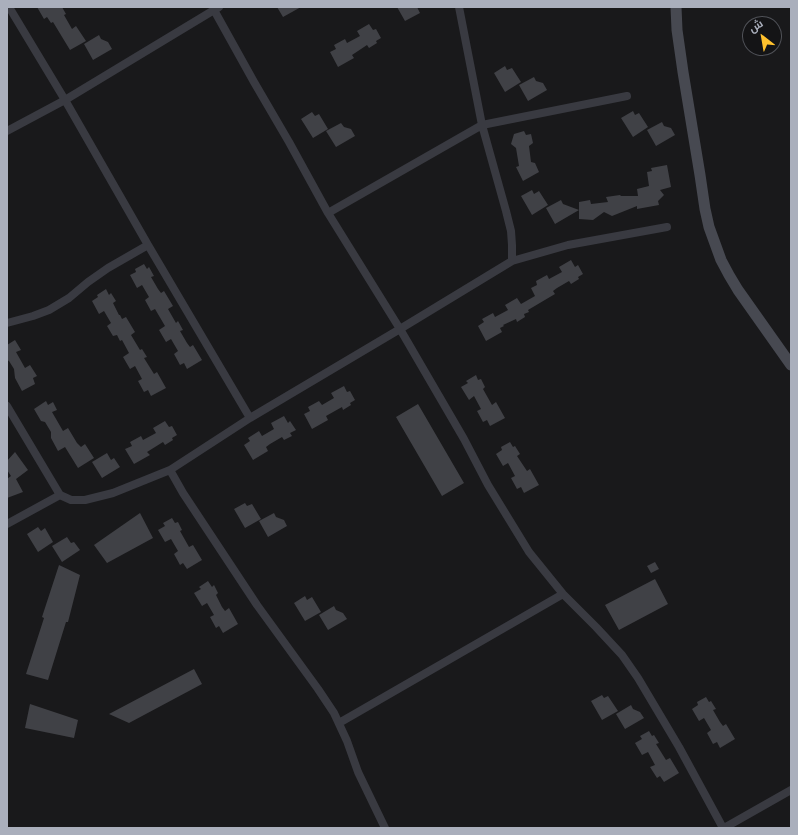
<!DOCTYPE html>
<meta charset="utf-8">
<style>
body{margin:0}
#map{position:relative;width:798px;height:835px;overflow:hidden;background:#19191b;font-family:"Sofia Sans Condensed",Cairo,sans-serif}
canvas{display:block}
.frame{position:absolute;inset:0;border:8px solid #aaafbc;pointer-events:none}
.north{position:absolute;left:742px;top:16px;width:40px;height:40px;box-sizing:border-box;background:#141416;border:1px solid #505258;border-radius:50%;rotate:329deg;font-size:11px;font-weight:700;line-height:16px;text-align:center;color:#aaafbc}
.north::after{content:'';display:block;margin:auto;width:14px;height:18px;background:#ffc12d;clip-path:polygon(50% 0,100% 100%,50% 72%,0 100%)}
</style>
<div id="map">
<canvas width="798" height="835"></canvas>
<div class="frame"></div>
<div class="north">ش</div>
</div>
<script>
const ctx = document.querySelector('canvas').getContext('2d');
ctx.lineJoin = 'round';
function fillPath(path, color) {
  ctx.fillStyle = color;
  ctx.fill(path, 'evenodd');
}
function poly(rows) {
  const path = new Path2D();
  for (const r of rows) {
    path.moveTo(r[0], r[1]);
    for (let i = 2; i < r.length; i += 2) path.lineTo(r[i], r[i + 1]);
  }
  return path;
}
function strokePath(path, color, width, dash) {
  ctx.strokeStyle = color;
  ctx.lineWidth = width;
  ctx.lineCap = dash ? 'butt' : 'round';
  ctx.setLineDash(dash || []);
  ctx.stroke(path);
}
const building = poly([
 [37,7,62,7,66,14,64,15,72,29,76,26,86,41,70,50,53,22,51,23,47,17,44,19],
 [277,7,301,7,283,17],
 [397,7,417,7,420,13,405,21],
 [369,24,373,30,376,29,381,38,376,41,377,43,369,48,367,45,352,55,354,58,338,67,330,52,336,49,334,45,345,39,347,43,360,36,357,31],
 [99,35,101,39,108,42,112,49,93,60,84,44],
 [505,66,507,70,512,68,521,82,505,92,494,73],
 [534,77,536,81,543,83,547,90,528,101,519,85],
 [633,111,635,115,639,113,648,127,633,137,621,118],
 [312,112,315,116,319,114,328,129,313,138,301,119],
 [662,122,664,126,671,128,675,135,656,146,647,130],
 [341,123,344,127,351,129,355,136,336,147,326,131],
 [524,131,526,135,531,134,533,143,529,146,531,162,535,163,539,172,523,181,516,167,519,166,516,148,511,144,514,134],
 [667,165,671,187,660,190,664,195,658,201,659,205,637,209,637,206,612,216,604,212,593,220,579,219,579,210,555,224,546,208,561,200,563,204,579,210,579,202,590,200,591,204,608,202,606,197,620,195,621,196,638,196,637,189,649,186,647,172,652,171,651,168],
 [532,190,534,194,539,191,548,205,532,215,521,196],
 [571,260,575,267,578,265,583,274,578,277,579,279,571,284,569,281,557,288,553,291,555,294,528,310,529,312,524,314,525,317,517,322,516,319,503,325,504,326,500,328,502,332,486,341,478,326,484,322,482,319,493,313,495,317,508,310,505,305,517,298,521,304,535,296,531,288,537,285,536,281,547,275,549,279,562,272,559,267],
 [144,264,147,269,149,267,154,276,151,277,158,289,161,293,164,291,173,306,168,309,176,323,178,321,183,330,180,331,187,343,190,347,193,345,202,360,187,369,184,363,180,365,174,354,178,351,171,339,166,342,159,330,165,326,155,309,151,311,145,300,149,297,142,285,137,288,130,275,136,272,135,269],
 [106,289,109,295,111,293,116,301,113,303,119,315,120,315,122,319,126,317,135,332,131,335,140,350,142,349,147,357,144,358,154,374,157,372,166,388,151,396,148,390,144,392,138,381,142,379,135,366,130,369,123,357,129,353,122,340,120,341,117,335,113,336,107,326,111,323,104,311,99,314,92,301,98,297,97,295],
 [15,340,21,350,16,352,25,368,30,365,37,376,33,378,35,384,22,391,15,378,14,369,9,361,7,360,7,345],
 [476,375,478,380,481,379,485,387,483,389,492,405,496,402,505,418,490,426,487,420,483,422,477,411,481,409,474,396,469,400,461,387,468,383,466,381],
 [344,386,347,392,350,391,355,400,350,403,351,405,343,410,342,407,326,416,328,420,312,429,304,414,310,411,308,407,319,401,322,405,334,398,331,393],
 [46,401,48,405,53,402,57,410,52,412,63,431,68,428,77,443,81,447,85,444,94,458,78,468,65,447,58,451,51,438,51,432,45,422,41,421,34,409],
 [418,404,464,483,442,496,396,417],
 [284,416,288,423,290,421,296,430,290,433,292,436,284,440,282,437,270,444,266,447,268,451,253,460,244,445,250,441,248,438,259,431,262,436,274,429,271,423],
 [165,421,169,427,172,426,177,435,172,438,173,440,165,445,163,442,147,452,150,455,134,464,125,449,132,446,130,442,141,436,143,440,156,433,153,428],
 [510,442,513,447,515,446,520,454,517,456,527,471,530,469,539,485,524,493,521,487,517,489,511,478,515,476,508,463,503,466,496,454,502,450,501,447],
 [15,452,28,470,16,479,23,492,7,498,7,479,11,476,7,470,7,461],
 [107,453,111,460,114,458,120,467,102,478,92,462],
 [245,503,247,506,252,504,261,519,245,528,234,509],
 [140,513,153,538,107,563,94,545],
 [274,513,276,517,284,520,287,526,268,537,259,521],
 [172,518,175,523,178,522,182,530,180,531,189,547,193,545,202,560,187,569,183,563,180,565,174,554,178,551,171,539,165,542,158,530,165,526,163,523],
 [38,527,41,531,45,528,53,542,38,552,27,534],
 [67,537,71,543,74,542,80,550,62,562,52,546],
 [655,562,659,569,651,573,647,566],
 [59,565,80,575,68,622,66,622,48,680,26,674,44,618,42,617],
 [655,579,668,604,619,630,605,605],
 [208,581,212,587,214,585,218,593,216,595,222,607,225,611,229,608,238,624,223,633,219,626,216,628,210,617,214,615,207,603,202,606,194,593,201,589,199,587],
 [305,596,307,600,312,597,321,612,305,621,294,603],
 [334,606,336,610,343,613,347,619,328,630,319,615],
 [194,669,202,684,129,723,109,714],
 [602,695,604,698,608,696,618,711,602,720,591,701],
 [706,697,709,702,711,701,716,709,713,710,720,722,723,726,726,724,735,739,720,748,717,742,713,744,707,733,711,730,704,718,699,721,692,709,698,705,697,702],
 [30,704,78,720,74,738,25,728],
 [631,705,633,709,640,712,644,718,625,729,616,714],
 [649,731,652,736,654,735,659,743,656,744,666,760,670,758,679,773,664,782,660,776,657,778,650,767,655,765,648,752,642,755,635,743,642,739,640,736]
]);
const street = poly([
 [9,7,65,100,148,245,250,418],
 [214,10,254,82,289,142,328,213],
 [627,96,482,125,328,213,400,329,464,439,488,485,529,552,563,594,596,627,622,655,638,678,679,747,723,828],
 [7,131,65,100,219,7],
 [512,261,568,245,667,227],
 [7,323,33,316,49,310,69,298,88,282,108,268,148,245],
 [7,406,60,495,71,500,85,500,113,493,170,470,183,493,257,605,318,689,334,713,347,741,358,772,385,828],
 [170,470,250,418,400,329,512,261,512,245,511,231,506,211,482,125,459,7],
 [7,524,60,495],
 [339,723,563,594],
 [724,828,791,790]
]);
const secondary = poly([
 [676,7,677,30,683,72,700,175,705,209,709,227,721,260,729,275,738,290,791,365]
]);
fillPath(building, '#404146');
strokePath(street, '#393a41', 8);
strokePath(secondary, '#474951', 11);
</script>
